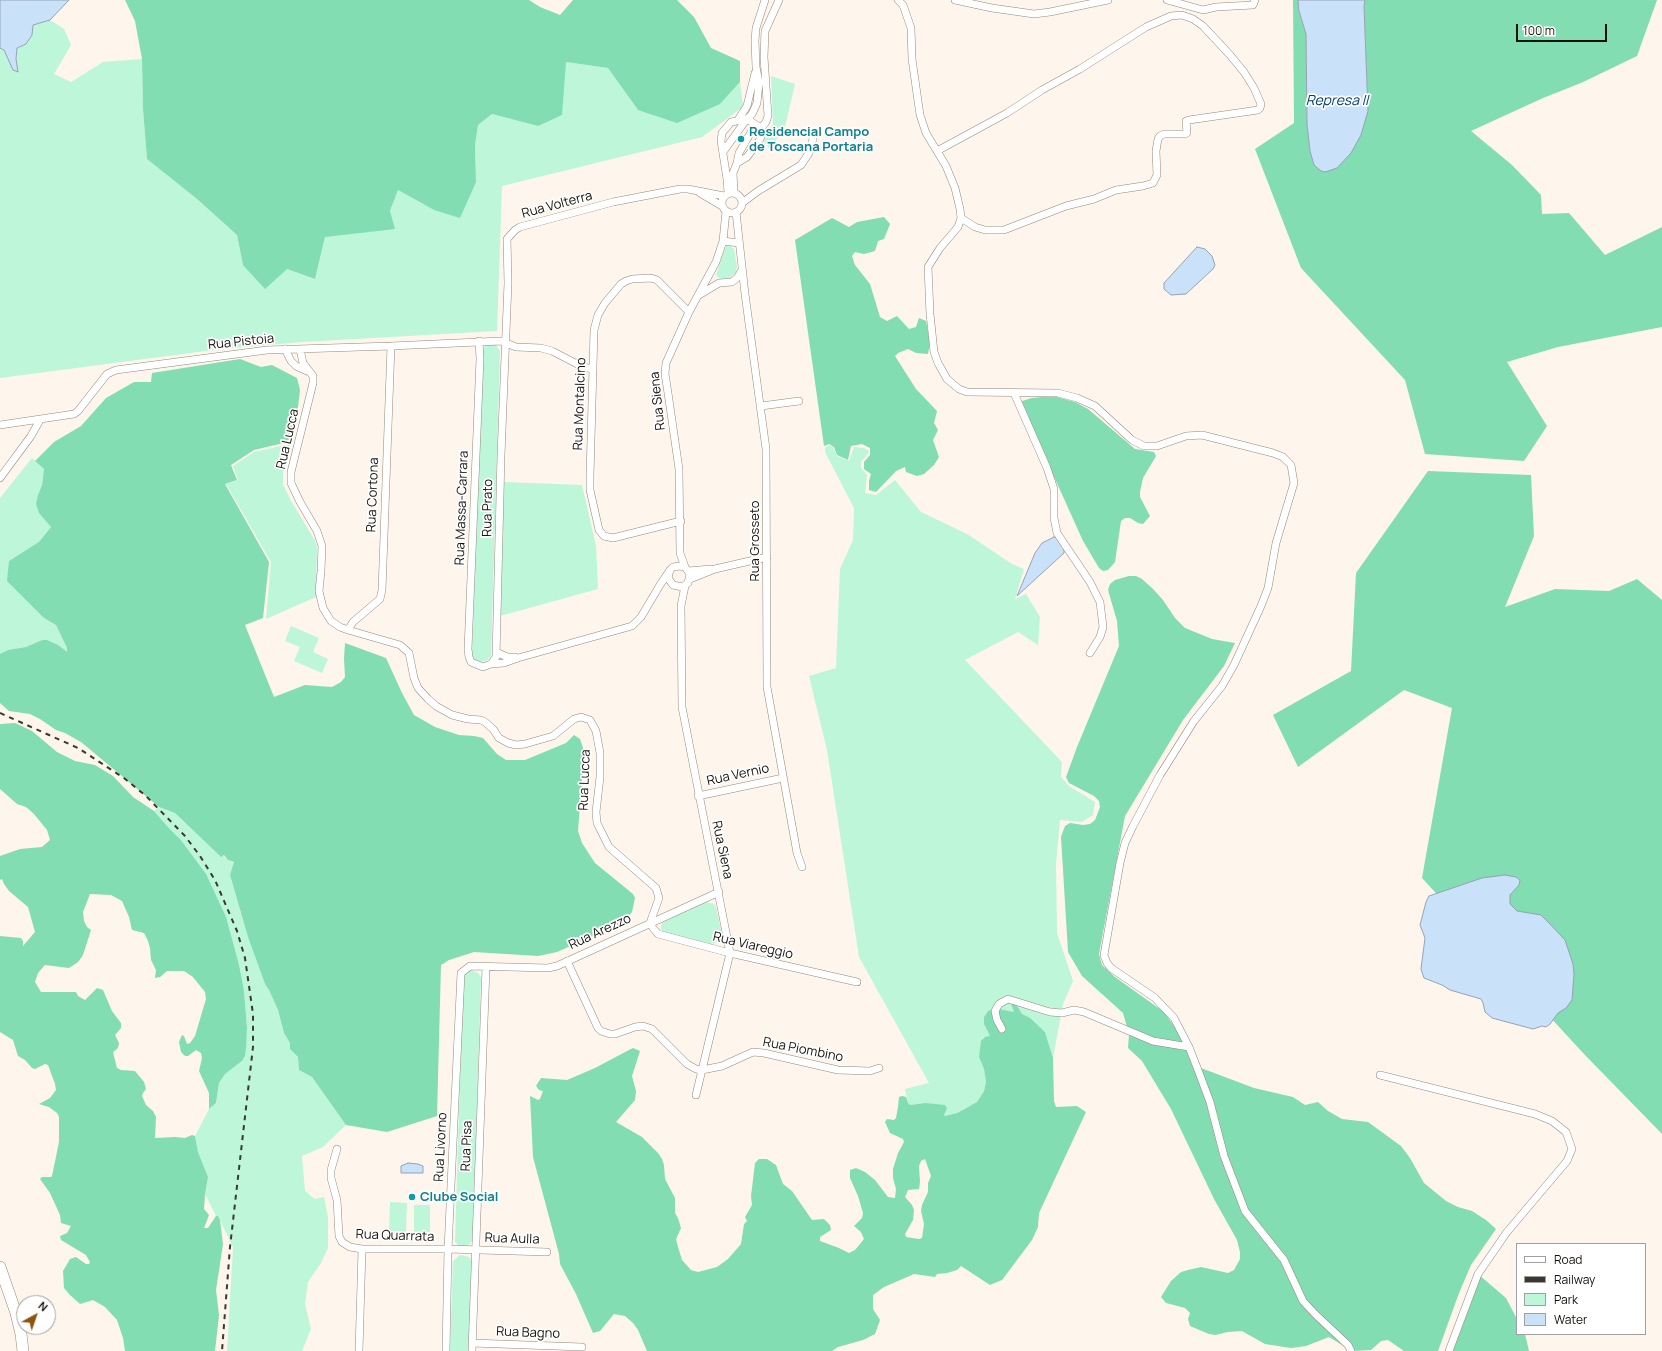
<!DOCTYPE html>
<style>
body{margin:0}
#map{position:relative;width:1662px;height:1351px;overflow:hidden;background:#fef5ec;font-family:Manrope,sans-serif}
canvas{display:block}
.legend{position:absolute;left:1516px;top:1243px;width:130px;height:92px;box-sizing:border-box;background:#fff;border:1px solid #a2a09e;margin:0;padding:5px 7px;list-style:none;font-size:12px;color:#16110c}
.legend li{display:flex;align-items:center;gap:8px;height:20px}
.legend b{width:20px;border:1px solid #a2a09e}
.north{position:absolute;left:16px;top:1295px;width:40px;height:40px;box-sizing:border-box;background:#fff;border:1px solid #a2a09e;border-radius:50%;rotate:40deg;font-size:11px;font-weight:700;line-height:16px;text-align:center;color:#16110c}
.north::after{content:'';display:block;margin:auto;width:14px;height:18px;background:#8d530d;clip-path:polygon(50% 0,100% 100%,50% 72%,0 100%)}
.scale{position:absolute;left:1516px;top:24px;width:91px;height:18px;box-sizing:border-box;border:2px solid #16110c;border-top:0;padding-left:5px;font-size:12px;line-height:14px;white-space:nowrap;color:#16110c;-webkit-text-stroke:3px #fff;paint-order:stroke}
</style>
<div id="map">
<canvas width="1662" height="1351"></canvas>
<ul class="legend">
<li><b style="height:5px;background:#fff"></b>Road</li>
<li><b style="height:5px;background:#3c3731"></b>Railway</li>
<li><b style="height:11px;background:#bdf6d9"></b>Park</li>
<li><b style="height:11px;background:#cae1fa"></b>Water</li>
</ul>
<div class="north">N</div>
<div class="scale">100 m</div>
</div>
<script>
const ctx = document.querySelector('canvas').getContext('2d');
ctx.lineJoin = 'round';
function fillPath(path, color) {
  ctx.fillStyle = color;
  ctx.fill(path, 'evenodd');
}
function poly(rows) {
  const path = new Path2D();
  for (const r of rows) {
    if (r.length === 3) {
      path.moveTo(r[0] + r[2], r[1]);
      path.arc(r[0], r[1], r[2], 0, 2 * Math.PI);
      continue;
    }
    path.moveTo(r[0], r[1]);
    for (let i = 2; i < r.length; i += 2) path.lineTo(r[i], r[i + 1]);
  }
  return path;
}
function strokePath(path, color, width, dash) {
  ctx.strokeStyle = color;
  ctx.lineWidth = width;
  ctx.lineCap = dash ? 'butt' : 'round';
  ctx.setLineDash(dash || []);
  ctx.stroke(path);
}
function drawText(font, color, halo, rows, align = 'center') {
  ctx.font = font + ' Manrope,sans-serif';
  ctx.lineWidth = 3.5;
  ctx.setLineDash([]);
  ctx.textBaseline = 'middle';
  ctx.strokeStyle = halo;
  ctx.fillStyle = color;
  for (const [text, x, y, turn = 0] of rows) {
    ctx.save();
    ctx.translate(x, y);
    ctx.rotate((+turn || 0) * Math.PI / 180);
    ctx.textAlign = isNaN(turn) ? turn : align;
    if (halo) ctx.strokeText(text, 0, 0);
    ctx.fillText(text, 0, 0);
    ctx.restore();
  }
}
const green = poly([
 [50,20,64,29,71,45,54,74,71,82,103,62,142,59,143,109,147,159,197,199,237,235,243,265,287,269,315,279,325,237,390,211,398,190,434,210,476,182,475,145,478,125,492,114,538,126,566,62,608,68,638,110,720,104,740,82,743,107,702,137,502,186,497,331,302,342,221,349,0,378,0,48,4,50,8,60,16,59,17,48,26,44,32,35,33,25],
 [771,76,795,84,785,127,770,149,764,142,773,123],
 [726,246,730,246,734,249,737,267,736,272,730,278,720,279,716,275],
 [487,344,496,345,500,351,491,656,486,661,479,662,475,661,472,655,482,349],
 [290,444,283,474,283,484,290,499,314,539,317,547,316,597,266,619,271,562,226,484,238,480,233,466,254,452],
 [829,445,833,447,837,456,849,461,854,447,864,448,869,451,866,457,861,461,861,468,867,475,865,493,876,495,895,480,921,512,967,534,1012,564,1024,569,1015,599,1026,594,1040,617,1038,645,1018,632,965,660,1062,762,1061,777,1069,786,1095,802,1093,815,1082,822,1060,820,1056,864,1057,933,1073,981,1063,1004,1053,1058,1045,1032,1022,1014,1015,1002,1014,1012,994,1008,988,1011,984,1017,984,1024,990,1036,979,1057,984,1069,986,1082,984,1091,977,1102,972,1105,965,1108,957,1113,945,1116,925,1103,910,1105,908,1103,905,1089,929,1083,859,957,827,750,809,676,836,668,840,569,853,540,854,508,825,452,825,448],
 [32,458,44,469,42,485,38,495,45,520,51,527,40,542,9,561,44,618,56,625,67,648,67,653,42,640,26,647,8,650,0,654,0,498],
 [504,482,582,485,596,546,598,589,500,616],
 [291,626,319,638,313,652,328,659,322,673,294,661,300,647,285,641],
 [159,807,175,813,221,857,223,855,228,860,234,863,230,875,248,937,265,984,269,990,278,1010,284,1033,290,1043,290,1049,298,1057,299,1070,312,1077,346,1125,323,1147,302,1156,305,1191,315,1199,324,1197,328,1217,328,1248,321,1263,308,1282,305,1304,311,1329,302,1351,227,1351,233,1247,220,1220,218,1216,216,1216,205,1194,208,1177,198,1152,195,1136,209,1109,216,1103,219,1083,225,1074,242,1061,245,1056,247,1028,244,991,180,839,167,826,154,811],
 [705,902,714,904,716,908,722,934,718,942,711,944,663,932,661,929,661,925,663,922],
 [471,970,478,973,481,977,473,1240,467,1247,459,1246,455,1242,463,977,467,972],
 [390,1202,407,1203,406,1232,389,1231],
 [414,1205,430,1205,430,1232,414,1232],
 [460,1255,469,1257,472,1261,469,1351,450,1351,453,1261]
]);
const forest = poly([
 [125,0,529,0,540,7,560,15,573,0,677,0,694,17,711,48,740,61,740,82,720,104,677,123,638,110,608,68,566,62,562,115,538,126,492,114,478,125,475,145,476,182,460,218,434,210,398,190,390,211,395,229,325,237,315,279,287,269,265,289,243,265,237,235,197,199,147,159,143,109,142,59,135,21],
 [1293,0,1298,0,1299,11,1306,34,1307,124,1310,151,1314,165,1368,111,1364,6,1365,0,1657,0,1637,56,1581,83,1543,98,1471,131,1512,165,1541,195,1542,214,1569,213,1605,255,1662,227,1662,327,1558,347,1507,362,1547,426,1524,461,1425,454,1405,380,1301,268,1255,149,1294,123],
 [884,217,890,224,884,239,878,241,875,251,864,254,855,252,852,256,855,265,870,284,880,317,887,321,897,316,909,329,916,327,919,318,926,321,930,343,928,354,916,353,908,349,898,353,895,356,916,389,937,411,934,423,938,430,933,440,939,457,934,465,924,474,917,476,906,472,905,467,896,471,876,492,869,490,869,481,871,474,864,469,864,462,870,455,870,448,862,444,851,446,848,460,837,455,834,447,829,444,824,446,795,240,832,218,849,227,857,222],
 [240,359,261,367,272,365,297,378,300,390,298,407,288,442,254,450,231,465,237,480,225,484,269,562,263,618,245,625,274,697,305,685,332,687,341,682,345,677,344,658,345,643,386,658,402,693,414,715,435,727,459,735,474,736,483,738,497,754,506,760,525,760,566,743,574,735,580,739,584,751,578,831,582,843,595,863,633,894,635,898,632,912,624,922,557,952,538,956,474,952,449,960,441,965,437,1116,387,1132,346,1125,312,1077,299,1070,298,1057,290,1049,290,1043,284,1033,278,1010,269,990,265,984,248,937,230,875,234,862,228,860,224,855,221,857,175,813,159,807,81,742,65,733,56,730,40,719,30,714,9,711,0,703,0,654,8,650,26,647,42,640,47,640,58,645,67,652,67,648,56,625,44,618,7,581,9,561,39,542,51,527,39,513,36,504,38,495,42,485,44,469,35,461,54,442,81,426,106,398,134,382,151,382,152,373],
 [1042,397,1057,397,1075,402,1088,409,1135,449,1154,452,1156,456,1143,478,1140,492,1140,497,1150,516,1143,524,1138,523,1130,518,1125,518,1121,521,1115,562,1108,570,1103,571,1099,568,1083,541,1056,481,1020,407,1022,401,1032,398],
 [1428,471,1531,475,1534,536,1505,607,1555,589,1609,591,1637,579,1662,600,1662,1134,1584,1054,1422,878,1452,708,1404,690,1298,767,1273,715,1351,671,1356,573],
 [1129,576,1136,576,1142,579,1153,589,1163,600,1175,618,1185,628,1212,639,1235,643,1224,666,1183,720,1125,816,1099,954,1102,965,1115,977,1164,1012,1179,1033,1193,1065,1254,1088,1293,1097,1305,1105,1318,1102,1328,1111,1342,1119,1368,1122,1401,1146,1410,1158,1424,1183,1446,1201,1458,1207,1472,1211,1486,1220,1496,1229,1471,1265,1459,1293,1438,1351,1404,1351,1388,1340,1381,1341,1371,1350,1352,1351,1329,1337,1306,1346,1291,1348,1265,1344,1242,1331,1228,1332,1215,1335,1209,1334,1190,1326,1188,1319,1190,1313,1185,1308,1166,1303,1161,1297,1171,1281,1181,1272,1188,1270,1201,1267,1228,1273,1234,1270,1240,1259,1240,1252,1237,1240,1214,1199,1171,1109,1142,1061,1128,1048,1129,1034,1123,1013,1082,976,1068,952,1061,837,1065,826,1070,823,1083,825,1090,824,1095,820,1100,807,1099,801,1094,796,1069,783,1066,777,1077,747,1119,646,1117,621,1108,590,1110,584,1115,580],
 [15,723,32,731,57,752,75,761,95,765,113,776,133,797,154,811,167,826,180,839,206,874,226,917,239,965,244,991,247,1028,246,1048,245,1056,242,1061,225,1074,219,1083,216,1103,209,1109,209,1093,199,1071,202,1058,201,1053,196,1050,188,1056,185,1056,181,1052,179,1042,182,1035,184,1036,187,1044,190,1043,195,1036,206,999,205,992,193,977,184,971,167,971,160,977,155,978,156,970,151,960,150,948,148,941,144,933,132,930,129,917,122,901,111,895,90,894,83,912,84,921,87,927,91,930,83,955,78,962,69,968,45,965,38,973,35,982,41,992,76,992,78,996,85,1000,97,988,103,990,112,1011,121,1023,121,1028,115,1035,119,1043,118,1048,113,1052,117,1068,121,1070,135,1071,144,1082,146,1089,143,1093,142,1096,146,1105,153,1111,156,1117,155,1138,175,1137,185,1138,192,1135,195,1136,198,1152,208,1177,205,1194,204,1209,209,1215,204,1228,208,1228,216,1216,218,1216,220,1220,223,1244,216,1290,219,1315,215,1351,125,1351,123,1338,117,1320,105,1307,93,1300,80,1304,70,1295,64,1288,63,1271,70,1259,76,1257,86,1264,89,1264,90,1262,86,1255,61,1240,60,1236,67,1233,71,1226,61,1223,60,1215,50,1193,40,1179,42,1177,51,1177,52,1176,59,1142,59,1117,57,1113,49,1107,39,1104,50,1098,56,1090,55,1084,48,1065,45,1064,35,1069,32,1068,25,1060,18,1056,13,1040,0,1032,0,936,21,938,23,941,23,946,35,932,28,907,9,891,4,884,2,879,0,880,0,856,20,849,42,847,50,840,47,830,34,814,26,807,17,804,0,789,0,724],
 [1015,1002,1022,1014,1030,1018,1045,1032,1053,1058,1054,1101,1056,1107,1077,1106,1086,1112,1039,1213,1038,1227,1032,1240,1002,1280,990,1285,961,1266,957,1270,947,1273,937,1274,935,1277,914,1274,884,1287,873,1295,873,1309,880,1320,875,1334,863,1340,838,1347,832,1351,647,1351,638,1330,633,1323,625,1316,614,1314,600,1331,593,1333,576,1294,560,1264,559,1254,533,1157,530,1096,538,1100,540,1099,543,1091,539,1090,536,1086,541,1078,567,1080,595,1068,627,1051,633,1048,640,1051,632,1076,636,1091,635,1100,616,1122,642,1137,658,1153,662,1159,664,1165,665,1179,675,1198,675,1213,678,1218,681,1228,676,1239,678,1247,682,1260,691,1270,698,1272,717,1267,728,1259,741,1244,744,1224,747,1221,745,1217,752,1205,751,1196,755,1163,759,1159,767,1159,776,1165,783,1184,792,1191,812,1220,824,1219,830,1225,831,1230,820,1237,820,1241,839,1248,849,1253,855,1250,864,1239,861,1232,854,1226,862,1218,863,1213,858,1196,850,1178,850,1170,856,1168,865,1172,875,1180,888,1197,895,1198,896,1189,893,1178,893,1169,898,1153,904,1142,903,1139,890,1133,885,1122,887,1119,894,1120,896,1118,898,1107,899,1097,902,1096,906,1097,908,1103,910,1105,925,1103,945,1105,947,1108,944,1115,945,1116,957,1113,977,1102,984,1091,986,1082,984,1069,979,1057,981,1041,985,1037,990,1036,984,1024,984,1017,988,1011,994,1008,1014,1012,1011,1003],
 [925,1159,931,1176,928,1183,928,1192,922,1205,921,1211,924,1224,922,1238,919,1239,906,1237,905,1234,913,1220,914,1210,912,1205,905,1197,908,1190,919,1189,920,1182,919,1166,921,1161],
 [1478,1274,1506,1298,1517,1319,1517,1334,1525,1334,1529,1351,1451,1351]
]);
const water = poly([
 [0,0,69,0,50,20,33,25,32,35,26,44,17,48,16,59,18,72,13,70,4,50,0,48,0,0],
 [1298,0,1365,0,1364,6,1368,111,1361,135,1351,153,1337,168,1325,172,1321,171,1314,165,1310,151,1307,124,1306,34,1299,11,1298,0],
 [1197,247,1205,249,1212,256,1215,265,1213,269,1186,294,1171,295,1164,289,1164,283,1197,247],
 [1054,537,1059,538,1064,548,1064,553,1017,596,1035,553,1042,543,1054,537],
 [1505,875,1516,877,1520,880,1519,885,1510,895,1510,904,1517,911,1541,915,1548,922,1565,940,1573,964,1574,974,1572,1000,1566,1008,1558,1013,1550,1024,1546,1027,1542,1026,1533,1029,1492,1018,1485,1012,1483,1003,1481,999,1450,990,1442,985,1424,978,1421,969,1425,938,1420,925,1426,902,1429,896,1482,878,1505,875],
 [408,1163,418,1164,423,1166,423,1173,401,1173,401,1166,408,1163]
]);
const minor = poly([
 [898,0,903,5,911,28,912,59,920,115,926,133,946,166,955,188,960,209,961,218,958,227,940,248,928,267,930,314,934,352,938,363,947,379,959,389,967,392,1058,393,1077,398,1095,406,1132,440,1144,446,1157,446,1186,436,1202,435,1273,453,1283,457,1291,465,1294,483,1276,543,1268,588,1261,606,1234,665,1222,686,1194,721,1160,775,1133,826,1125,843,1120,863,1104,955,1107,963,1111,968,1155,998,1174,1018,1189,1047,1198,1070,1210,1102,1224,1156,1245,1211,1284,1260,1303,1301,1315,1314,1348,1345,1351,1351],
 [955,0,992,8,1034,14,1050,12,1108,0],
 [1167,0,1203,10,1216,7,1253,5,1255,0],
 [747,119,761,128],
 [738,120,747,106,755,73],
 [937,151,1007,113,1042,90,1080,69,1146,27,1171,16,1182,15,1193,19,1203,26,1230,55,1244,72,1254,88,1261,104,1260,108,1258,110,1189,120,1186,121,1187,133,1185,134,1164,134,1160,136,1158,139,1156,151,1157,175,1153,183,1143,186,1116,190,1094,199,1066,206,1004,230,985,230,975,227,961,218],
 [723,152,746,120],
 [737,163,739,153,750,134,752,131,761,128],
 [734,192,733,173,737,163,747,157,759,141,761,137,761,128,766,122,768,116,764,57,765,31,779,0],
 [732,203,10],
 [700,193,722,206],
 [728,193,727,179,721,141,722,133,731,122,747,119,752,114,757,103,759,83,756,67,755,41,756,28,765,0],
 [742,203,758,191,801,165,809,153,814,135],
 [736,212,745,294,766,449,767,687,797,853,802,867],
 [723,241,739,243],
 [699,295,719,283,732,282,737,278,742,270],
 [479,341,480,359,468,649,469,657,471,662,483,667,491,664,496,657,501,455,508,283,507,239,515,230,520,227,613,202,680,189,688,189,724,196],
 [285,349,291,361,296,366,307,371],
 [300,349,303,363,313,376,313,383,291,472,291,483,300,502,317,531,322,546,321,571,319,591,323,608,331,621,340,627,348,630,400,645,409,653,414,678,418,688,428,699,436,706,452,715,468,719,481,720,485,722,493,729,499,738,508,743,516,745,525,744,553,736,574,719,581,717,590,720,596,731,600,753,600,777,596,812,597,823,609,847,656,888,659,898,650,923,653,928,658,934,730,953,857,982],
 [1014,393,1047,468,1054,489,1054,518,1057,533,1090,582,1100,602,1103,627,1100,637,1090,653],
 [761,406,799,401],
 [0,425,74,414,78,411,107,374,116,370,267,350,391,346,501,341,516,347,541,348,552,351,583,367,593,369],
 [0,478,31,436,40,420],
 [681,521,613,538,604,536,599,530,590,490,590,476,594,330,598,315,605,303,621,284,626,281,632,279,651,278,657,280,689,312],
 [685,567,680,553,679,469,668,393,665,374,666,363,689,312,716,262,723,241,726,211],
 [688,571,711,569],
 [690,579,715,569,767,557],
 [685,586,681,606,682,707,730,953,696,1095],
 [348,630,353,622,380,599,382,590,391,346],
 [496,652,507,657,515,657],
 [491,664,504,663,518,658,632,626,641,617,660,585,670,570,673,567,680,566,685,567,690,574,688,583,682,587,673,585,668,578,670,570],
 [698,796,783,778],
 [567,961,598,1028,601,1031,610,1034,615,1034,635,1027,643,1026,652,1029,687,1064,696,1069,702,1070,722,1066,753,1052,764,1053,838,1070,870,1071,879,1068],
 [1002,1029,997,1020,995,1011,999,1004,1008,999,1050,1012,1062,1013,1074,1010,1084,1012,1153,1041,1189,1047],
 [1380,1075,1535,1114,1552,1121,1566,1132,1572,1149,1567,1161,1507,1232,1478,1274,1449,1351],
 [337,1149,331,1170,331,1178,337,1200,339,1236,342,1242,350,1247,362,1249,448,1249,547,1252],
 [472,1343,582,1347],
 [359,1351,362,1249],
 [446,1351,448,1249,461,973,470,966,548,968,557,966,719,892],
 [472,1351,486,967]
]);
const primary = poly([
 [0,1267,16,1313,21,1334,23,1351]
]);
const rail = poly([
 [0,713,78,748,124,778,146,796,185,836,200,856,215,880,237,931,245,958,253,1014,253,1047,230,1247,222,1351]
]);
const markers = [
 [741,139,4,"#0f9aa8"],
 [412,1197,4,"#0f9aa8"]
];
const cultureNames = [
 ["Residencial Campo",749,132],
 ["de Toscana Portaria",749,147],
 ["Clube Social",420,1197]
];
const streetNames = [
 ["Rua Volterra",557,205,-15],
 ["Rua Pistoia",241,342,-6],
 ["Rua Siena",658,401,-96],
 ["Rua Montalcino",580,404,-88],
 ["Rua Lucca",288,439,-77],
 ["Rua Cortona",373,495,-88],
 ["Rua Massa-Carrara",462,508,-88],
 ["Rua Prato",488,508,-89],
 ["Rua Grosseto",755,541,-90],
 ["Rua Vernio",738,775,-12],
 ["Rua Lucca",585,780,-88],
 ["Rua Siena",722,850,78],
 ["Rua Arezzo",600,932,-25],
 ["Rua Viareggio",753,946,13],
 ["Rua Piombino",803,1050,11],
 ["Rua Pisa",467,1146,-88],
 ["Rua Livorno",441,1147,-87],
 ["Rua Quarrata",395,1236,2],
 ["Rua Aulla",512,1239,2],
 ["Rua Bagno",528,1333,2]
];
const waterNames = [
 ["Represa II",1337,101]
];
fillPath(green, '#bdf6d9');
fillPath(forest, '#82ddb2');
fillPath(water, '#cae1fa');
strokePath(water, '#94a3b3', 1);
strokePath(minor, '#96887b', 8);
strokePath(primary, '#96887b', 12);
strokePath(minor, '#fff', 7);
strokePath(primary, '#fff', 11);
strokePath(rail, '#3c3731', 2, [5, 5]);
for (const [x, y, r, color] of markers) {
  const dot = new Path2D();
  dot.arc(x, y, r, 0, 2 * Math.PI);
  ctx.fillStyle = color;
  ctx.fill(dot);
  strokePath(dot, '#fff', 1.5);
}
drawText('bold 13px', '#0d838f', '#fff', cultureNames, 'left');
drawText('13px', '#16110c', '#fff', streetNames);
drawText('italic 14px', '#003f75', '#fff', waterNames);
</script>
